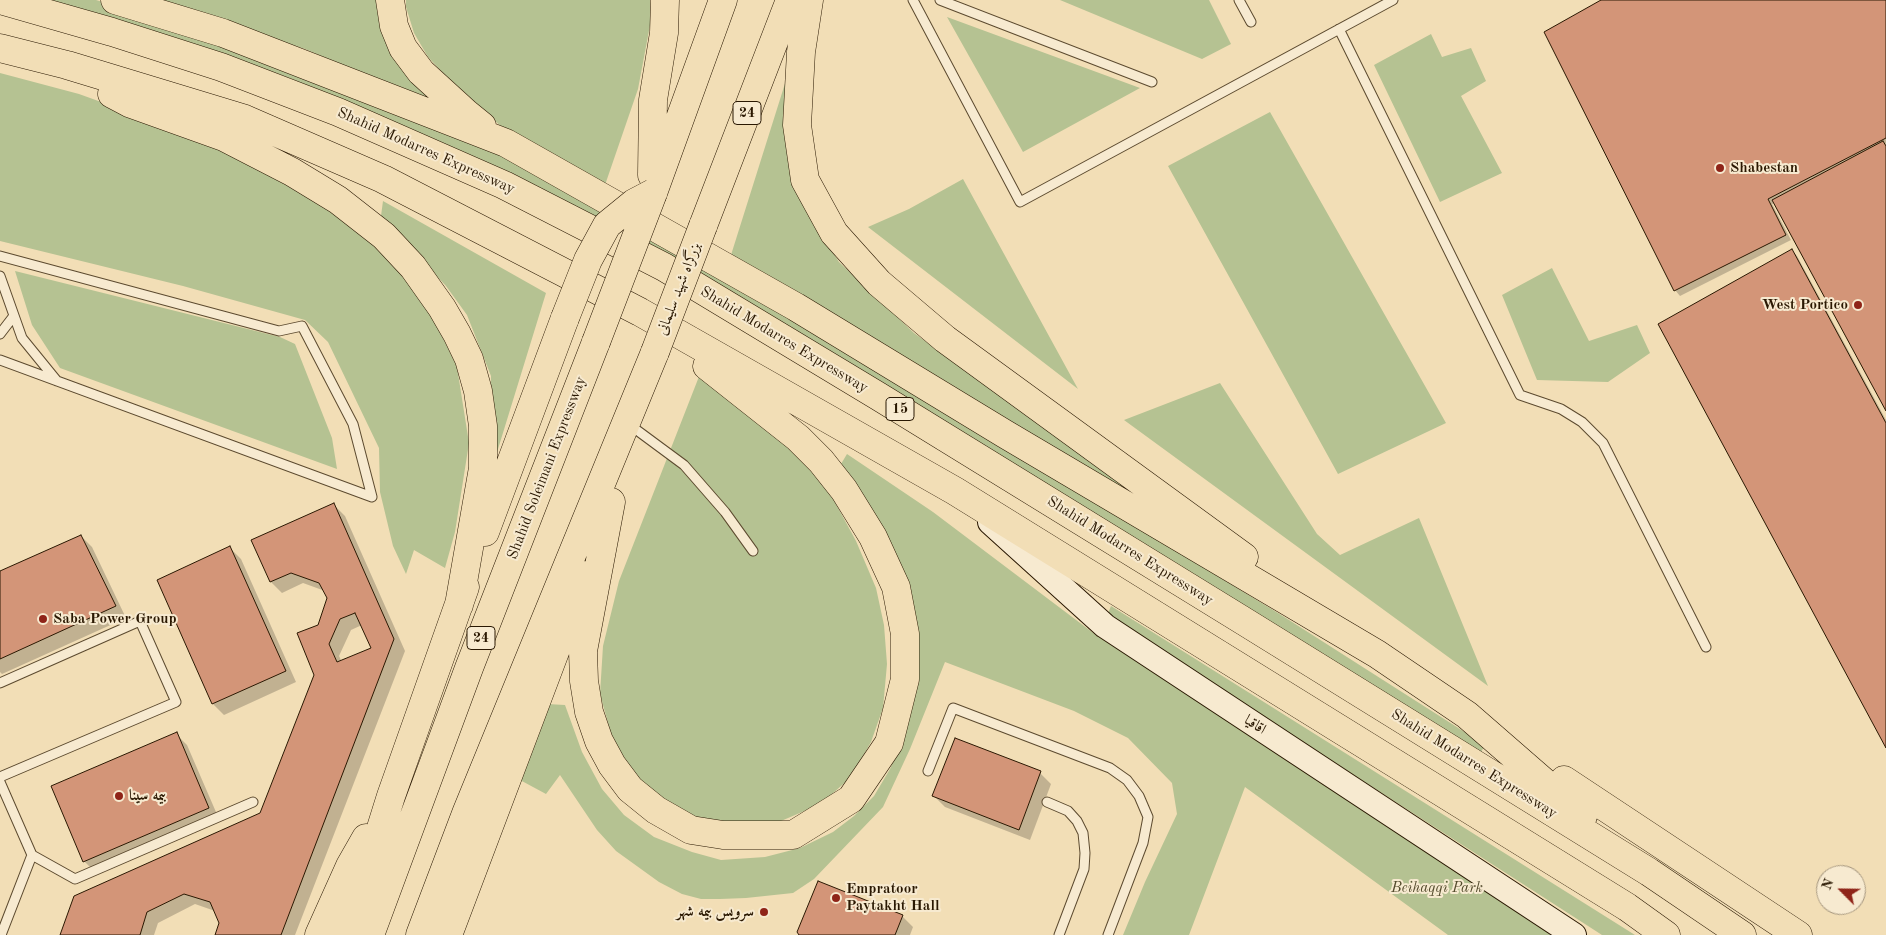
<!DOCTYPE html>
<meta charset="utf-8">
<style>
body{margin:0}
#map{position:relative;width:1886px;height:935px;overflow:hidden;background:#f2deb6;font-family:"Old Standard TT",serif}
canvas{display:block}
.north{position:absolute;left:1816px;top:865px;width:50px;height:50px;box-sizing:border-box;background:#f7ead0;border:1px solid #a5967e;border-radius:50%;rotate:293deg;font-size:14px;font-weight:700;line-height:20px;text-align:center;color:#2a1802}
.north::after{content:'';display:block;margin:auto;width:18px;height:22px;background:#8f2418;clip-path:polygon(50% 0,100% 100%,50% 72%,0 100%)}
</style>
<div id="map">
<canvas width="1886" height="935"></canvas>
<div class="north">N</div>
</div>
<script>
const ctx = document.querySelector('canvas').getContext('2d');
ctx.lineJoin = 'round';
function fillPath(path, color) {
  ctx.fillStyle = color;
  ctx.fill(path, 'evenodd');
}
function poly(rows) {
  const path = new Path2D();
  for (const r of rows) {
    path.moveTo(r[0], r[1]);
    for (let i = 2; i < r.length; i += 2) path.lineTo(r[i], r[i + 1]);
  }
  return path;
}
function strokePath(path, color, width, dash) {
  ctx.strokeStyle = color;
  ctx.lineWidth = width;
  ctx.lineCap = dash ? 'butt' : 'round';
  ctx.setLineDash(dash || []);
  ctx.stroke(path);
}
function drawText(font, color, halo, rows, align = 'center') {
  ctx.font = font + ' "Old Standard TT",Amiri,serif';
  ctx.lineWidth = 4;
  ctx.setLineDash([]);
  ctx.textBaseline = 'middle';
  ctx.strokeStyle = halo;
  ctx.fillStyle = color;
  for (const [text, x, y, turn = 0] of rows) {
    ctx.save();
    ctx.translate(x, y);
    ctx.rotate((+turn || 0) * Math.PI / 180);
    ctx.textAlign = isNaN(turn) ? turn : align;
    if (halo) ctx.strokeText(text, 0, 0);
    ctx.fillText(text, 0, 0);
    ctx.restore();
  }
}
const green = poly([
 [39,0,96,0,232,41,428,120,531,170,728,277,1278,613,1485,745,1480,754,445,145,292,79,208,49],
 [153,0,379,0,453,113,305,49],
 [406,0,650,0,651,20,638,89,605,185,510,134,458,89,428,57,414,33,406,7],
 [1060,0,1209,0,1231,44,1202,59],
 [947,17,1140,88,1023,152],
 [1431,34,1442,57,1471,48,1486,81,1461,96,1502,173,1440,202,1374,65],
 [0,73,79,94,198,137,271,168,388,251,433,317,457,367,469,443,455,532,445,568,414,550,406,574,393,546,380,492,379,448,328,342,305,320,183,286,0,241],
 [788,74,787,126,795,191,839,262,914,333,1188,530,731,255],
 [1270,112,1446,423,1338,474,1168,166],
 [963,179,1078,389,868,227,909,209],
 [383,201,546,293,490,475,491,376,467,315,446,286,381,216],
 [1552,268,1589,341,1637,325,1650,353,1608,382,1537,380,1502,295],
 [15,271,280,337,295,344,332,438,337,469,60,368,32,325],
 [700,374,786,443,830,493,856,541,876,588,884,625,887,664,883,708,871,742,851,777,821,804,781,821,745,827,700,820,660,799,637,779,613,741,600,694,603,646,619,581],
 [1220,383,1317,534,1340,555,1419,518,1488,686,1124,420],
 [847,454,933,512,1092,632,1189,696,1430,843,1555,935,1448,935,1245,787,1189,935,1123,935,1145,882,1177,814,1172,783,1128,738,1074,711,945,662,910,749,883,807,814,879,793,893,746,898,720,899,701,899,682,894,659,882,616,851,597,830,560,775,546,794,520,780,547,704,565,705,582,752,602,789,624,815,654,837,692,852,721,860,765,857,800,848,833,832,854,816,874,796,890,769,903,739,915,684,841,464],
 [1111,606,1635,935,1602,935,1107,616]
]);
const shadow = poly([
 [1604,0,1886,0,1886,408,1775,203,1772,204,1791,240,1680,296,1675,290],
 [1792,250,1797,256,1886,420,1886,746],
 [334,505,345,516,405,651,295,935,216,935,220,923,215,911,195,904,158,923,154,935,61,935,261,814,315,675,319,626,328,598,325,591,303,583,282,593,271,582],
 [362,625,373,649,342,662,339,656,351,630],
 [81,536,92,547,126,618,2,674,0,672,0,572],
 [230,548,241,559,296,682,224,715,213,704,158,580],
 [176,734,187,745,219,819,95,872,84,861],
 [1040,773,1051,784,1030,840,945,807,934,796],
 [902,916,913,927,910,935,800,935]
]);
const building = poly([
 [1601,0,1886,0,1886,138,1768,199,1786,235,1674,291,1544,32,1601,0],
 [1883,141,1886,146,1886,411,1772,200,1883,141],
 [1792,249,1886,423,1886,748,1658,324,1792,249],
 [334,503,394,639,281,935,215,935,219,923,210,902,184,894,147,912,140,935,60,935,74,896,260,813,314,675,297,633,318,625,327,598,319,583,291,573,270,582,251,540,334,503],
 [355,613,371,648,337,662,329,644,340,619,355,613],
 [81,535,116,606,0,659,0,571,81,535],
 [230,546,286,671,212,704,157,580,230,546],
 [177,732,209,808,83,862,51,786,177,732],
 [955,738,1041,771,1019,830,932,796,955,738],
 [818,881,903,915,895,935,799,935,797,932,818,881]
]);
const lane = poly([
 [913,0,1020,202,1393,0],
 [940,0,1152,82],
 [1239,0,1251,22],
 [1339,29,1520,395,1561,409,1582,422,1603,443,1706,647],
 [0,256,279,331,302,326,353,424,372,497,0,360],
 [0,276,22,338,57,381],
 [0,334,13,317],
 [638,431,684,465,725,512,753,551],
 [0,683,140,621,176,702,0,777],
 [928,771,953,708,1110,768,1127,780,1139,796,1148,817,1143,843,1108,935],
 [0,782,32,855,1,935],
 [1047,802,1068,811,1077,821,1083,833,1085,853,1084,869,1059,935],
 [32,855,75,879,253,802]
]);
const secondary = poly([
 [990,522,1105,626,1574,935]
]);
const highway = poly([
 [0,0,112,32,221,67,338,112,504,185,664,267,878,396,1242,620,1649,872,1742,935],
 [115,0,223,33,506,143,796,307,1005,434,1377,654,1467,715,1583,816],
 [390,0,394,26,403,48,421,72,466,113,482,126],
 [809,0,801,52,797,125,805,180,834,233,879,283,945,339,1244,557],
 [0,48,67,65,245,119,383,179,640,312,955,491,1627,907,1666,935],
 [112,94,129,103,224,137,292,172,338,200,384,236,413,267,442,308,457,334,469,359,478,391,483,426,483,468,459,605],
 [652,175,653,100,664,33,665,0],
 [653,193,723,0],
 [703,226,790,0],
 [611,502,583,651,584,681,589,712,599,741,612,765,630,789,656,810,691,830,723,835,793,835,851,799,889,743,905,679,905,634,896,587,873,537,844,490,821,461,798,438,707,366],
 [485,532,565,318],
 [1564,780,1798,935],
 [319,935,350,866,366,838],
 [346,935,355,911,391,796,465,587],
 [370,935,469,668,596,342],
 [420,935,467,811,655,352],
 [448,935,584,575]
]);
const highwayBridge = poly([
 [565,318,588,260,607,225,634,203,653,193],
 [596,342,653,193],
 [655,352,703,226]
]);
const markers = [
 [1720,168,5,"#8f2418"],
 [1858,305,5,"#8f2418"],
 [43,619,5,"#8f2418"],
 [119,796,5,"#8f2418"],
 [836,898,5,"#8f2418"],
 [764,912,5,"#8f2418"]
];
const shields = [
 [747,113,28],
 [900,409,28],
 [481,638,28]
];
const shieldNames = [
 ["24",747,113],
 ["15",900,409],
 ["24",481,638]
];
const streetNames = [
 ["Shahid Modarres Expressway",426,151,24],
 ["بزرگراه شهید سلیمانی",679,289,-69],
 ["Shahid Modarres Expressway",784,340,31],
 ["Shahid Soleimani Expressway",547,468,-69],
 ["Shahid Modarres Expressway",1130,551,32],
 ["اقاقیا",1255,725,33],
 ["Shahid Modarres Expressway",1474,764,32]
];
const poiNames = [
 ["Shabestan",1730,168],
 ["West Portico",1848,305,"right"],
 ["Saba Power Group",53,619],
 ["بیمه سینا",129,796],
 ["Empratoor",846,889],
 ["Paytakht Hall",846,906],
 ["سرویس بیمه شهر",754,912,"right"]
];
const parkNames = [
 ["Beihaqqi Park",1437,888]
];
fillPath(green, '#b5c292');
fillPath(shadow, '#0003');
fillPath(building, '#d39578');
strokePath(building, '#2a1802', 1);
strokePath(lane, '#5c4a2f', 11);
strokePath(secondary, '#2a1802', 26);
strokePath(highway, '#2a1802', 29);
strokePath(lane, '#f7ead0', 9);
strokePath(secondary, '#f7ead0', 24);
strokePath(highway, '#f2deb6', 28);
strokePath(highwayBridge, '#2a1802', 29, []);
strokePath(highwayBridge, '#f2deb6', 28);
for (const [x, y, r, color] of markers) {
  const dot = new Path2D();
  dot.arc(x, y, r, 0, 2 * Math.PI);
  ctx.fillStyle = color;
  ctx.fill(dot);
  strokePath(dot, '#f7ead0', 2);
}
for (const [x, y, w] of shields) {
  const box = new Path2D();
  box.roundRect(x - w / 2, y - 11.5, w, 23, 4);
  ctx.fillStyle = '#f7ead0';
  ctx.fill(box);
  strokePath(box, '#2a1802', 1);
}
drawText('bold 14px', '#2a1802', null, shieldNames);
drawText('15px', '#2a1802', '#f7ead0', streetNames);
drawText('bold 15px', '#2a1802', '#f7ead0', poiNames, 'left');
drawText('italic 15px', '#544b2d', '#f7ead0', parkNames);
</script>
